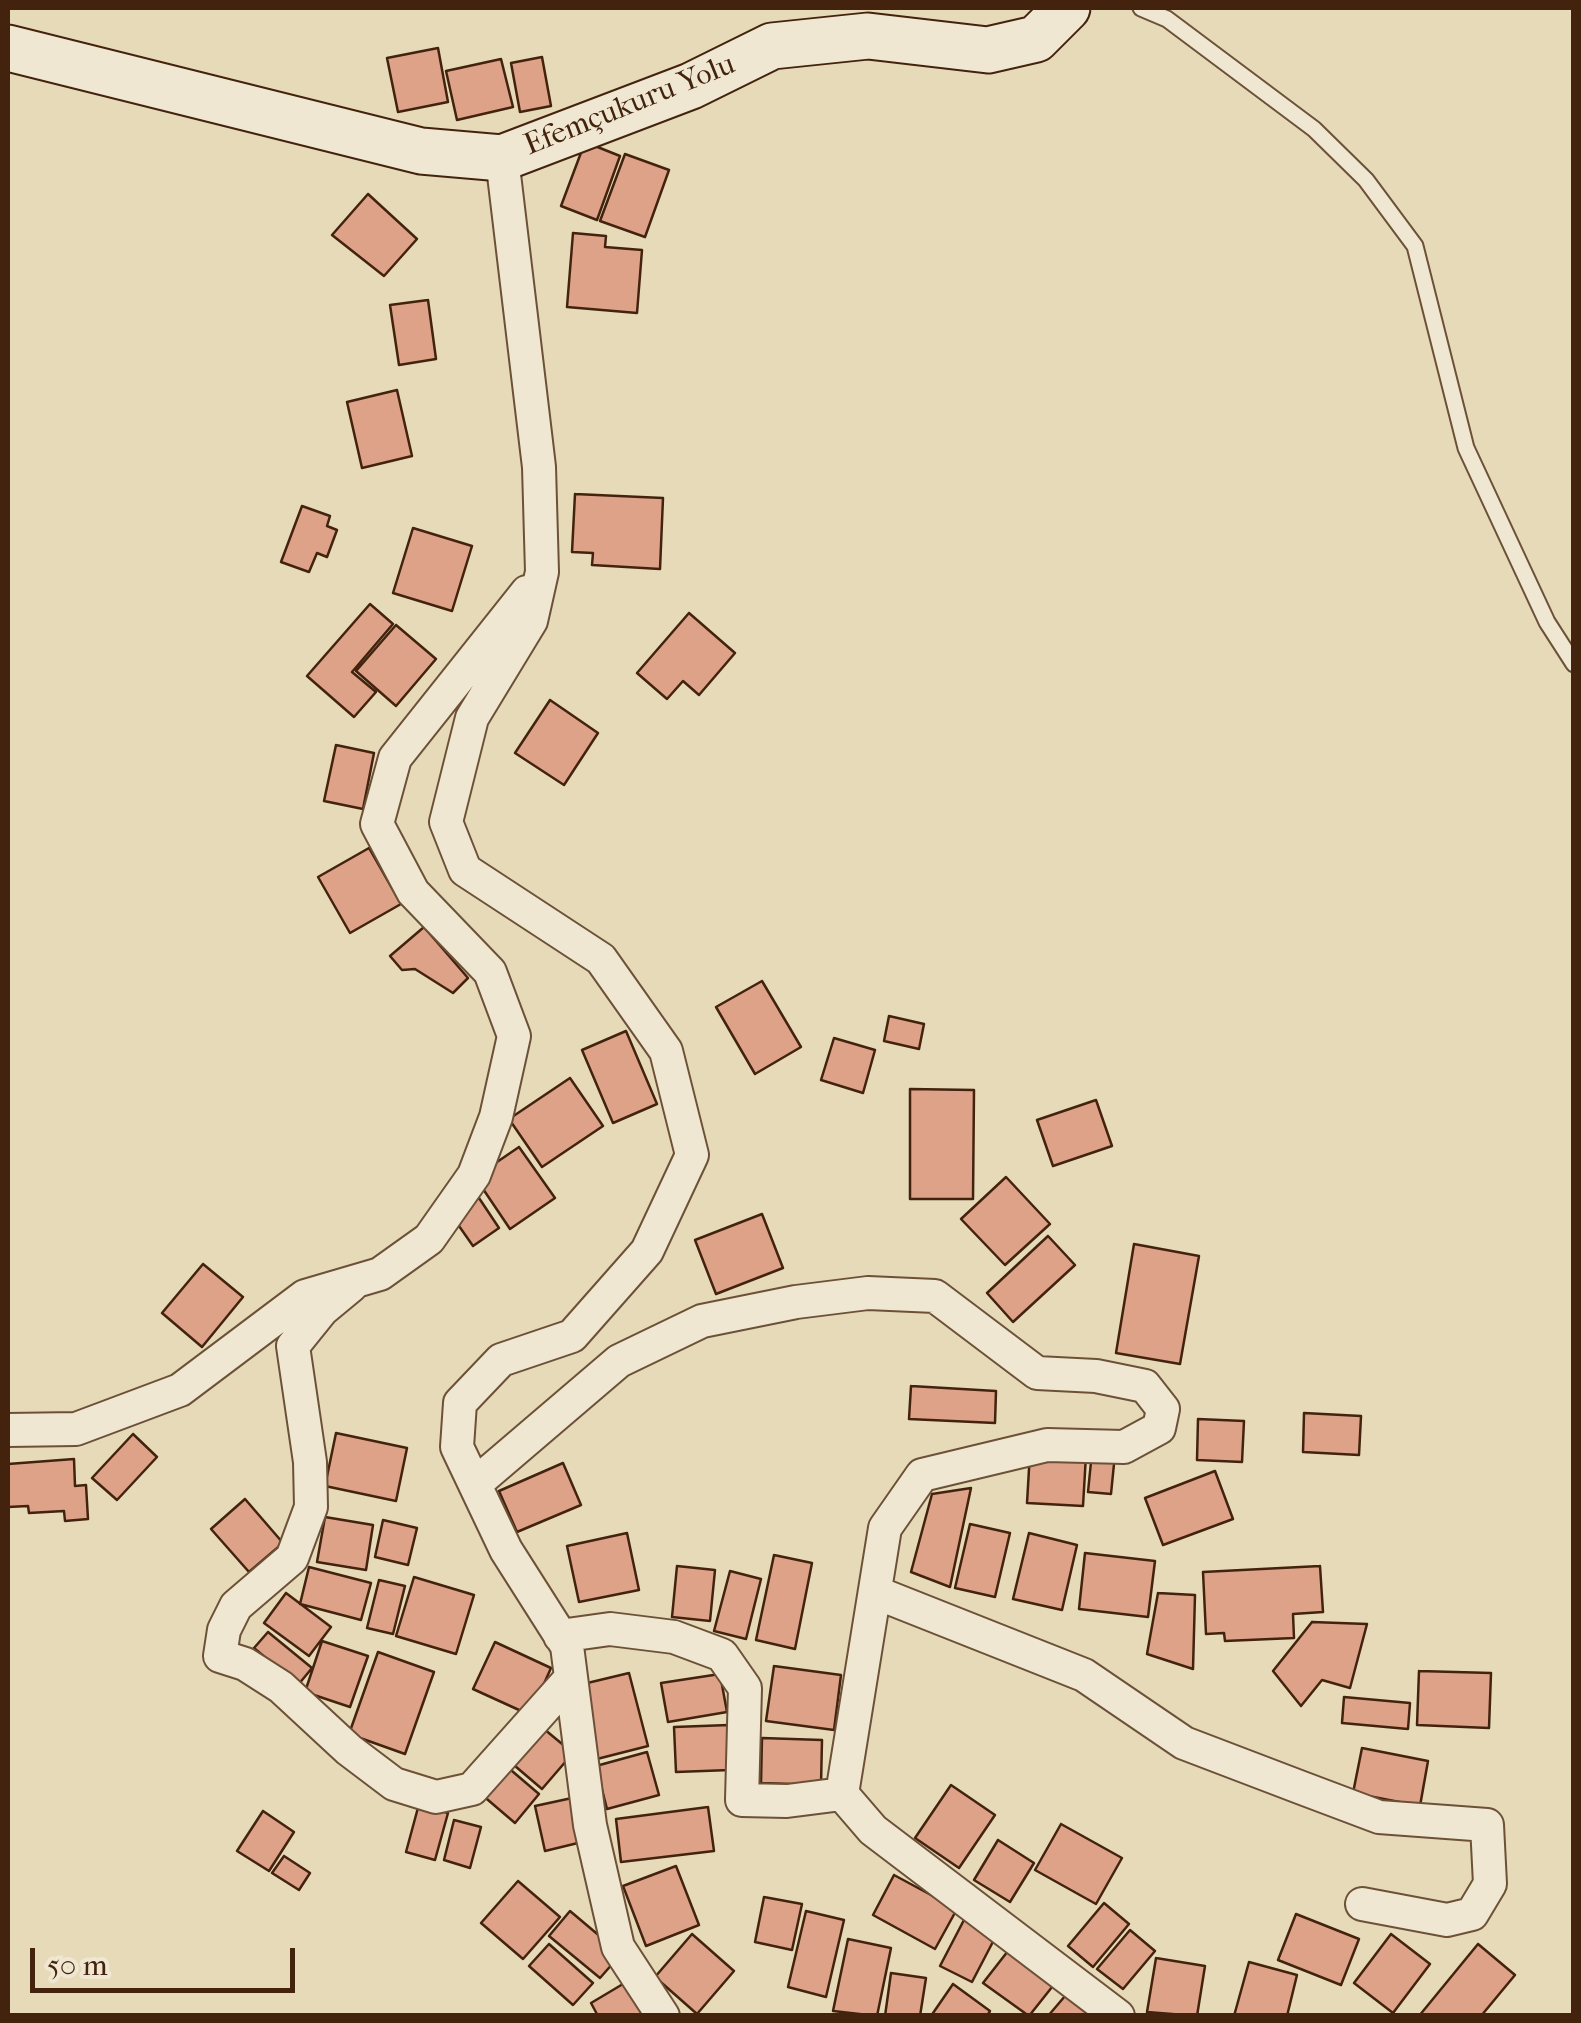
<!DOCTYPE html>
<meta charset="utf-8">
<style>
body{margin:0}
#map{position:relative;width:1581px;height:2023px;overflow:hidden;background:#e6dab8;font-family:"IM FELL French Canon",serif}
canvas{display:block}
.frame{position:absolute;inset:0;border:10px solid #43230e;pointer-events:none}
.scale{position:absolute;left:30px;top:1948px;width:265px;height:45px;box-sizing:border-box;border:5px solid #43230e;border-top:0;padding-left:12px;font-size:30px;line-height:35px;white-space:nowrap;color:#43230e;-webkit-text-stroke:8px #efe7d1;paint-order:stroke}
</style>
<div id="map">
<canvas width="1581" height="2023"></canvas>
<div class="frame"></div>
<div class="scale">50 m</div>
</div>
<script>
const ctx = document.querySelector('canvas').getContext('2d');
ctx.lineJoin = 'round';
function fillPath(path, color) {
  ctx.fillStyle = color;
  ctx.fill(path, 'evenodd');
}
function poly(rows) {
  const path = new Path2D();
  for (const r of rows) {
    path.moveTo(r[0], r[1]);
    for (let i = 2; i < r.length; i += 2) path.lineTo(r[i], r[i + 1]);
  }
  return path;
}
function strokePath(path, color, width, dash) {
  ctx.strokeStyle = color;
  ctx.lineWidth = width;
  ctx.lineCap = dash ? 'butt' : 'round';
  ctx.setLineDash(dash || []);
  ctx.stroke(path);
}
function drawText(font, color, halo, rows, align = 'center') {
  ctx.font = font + ' "IM FELL French Canon",serif';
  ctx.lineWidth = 8;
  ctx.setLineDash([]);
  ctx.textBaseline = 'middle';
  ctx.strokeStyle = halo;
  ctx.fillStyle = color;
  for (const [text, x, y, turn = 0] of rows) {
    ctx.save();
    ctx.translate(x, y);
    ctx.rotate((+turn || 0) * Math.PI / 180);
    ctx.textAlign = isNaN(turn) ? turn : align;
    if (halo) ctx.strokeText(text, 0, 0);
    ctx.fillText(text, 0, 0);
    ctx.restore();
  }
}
const building = poly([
 [438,48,448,102,398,112,387,58,438,48],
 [542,57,551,106,520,112,511,63,542,57],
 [501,59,513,107,457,120,446,71,501,59],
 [585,142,620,156,597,220,561,206,585,142],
 [625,154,669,170,645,237,600,221,625,154],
 [368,194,417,239,384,276,332,235,368,194],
 [573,233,606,236,605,247,642,250,637,313,567,307,573,233],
 [428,300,436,359,399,365,390,305,428,300],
 [397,390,412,456,362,468,347,402,397,390],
 [575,494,663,498,660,569,592,565,593,553,572,552,575,494],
 [302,506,330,516,327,526,337,530,327,557,317,553,309,572,281,562,302,506],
 [413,528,472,546,452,611,393,593,413,528],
 [370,604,393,624,352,672,376,692,354,717,307,676,370,604],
 [689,613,735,653,699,695,683,681,667,699,637,673,689,613],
 [396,625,436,659,396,706,356,671,396,625],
 [550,700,598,733,564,785,515,753,550,700],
 [336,745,374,753,363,809,324,801,336,745],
 [369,848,401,904,350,933,318,877,369,848],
 [424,927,468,978,453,993,415,969,402,970,390,956,424,927],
 [762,981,801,1047,755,1074,716,1007,762,981],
 [889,1016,924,1024,919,1049,884,1041,889,1016],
 [626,1031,657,1104,613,1123,582,1050,626,1031],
 [834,1038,875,1050,863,1093,821,1080,834,1038],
 [570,1078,603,1126,542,1167,509,1119,570,1078],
 [910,1089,974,1090,973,1199,910,1199,910,1089],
 [1096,1100,1112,1146,1053,1166,1037,1120,1096,1100],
 [519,1147,555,1198,510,1229,475,1177,519,1147],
 [1006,1177,1050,1224,1005,1265,961,1219,1006,1177],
 [479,1198,499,1228,473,1246,452,1216,479,1198],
 [762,1214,783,1268,716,1294,695,1240,762,1214],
 [1048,1236,1075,1265,1013,1322,987,1293,1048,1236],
 [1134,1244,1199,1256,1180,1364,1116,1353,1134,1244],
 [203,1264,243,1297,202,1347,162,1313,203,1264],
 [911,1386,996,1391,995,1423,909,1419,911,1386],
 [1304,1413,1361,1416,1359,1455,1303,1452,1304,1413],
 [1198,1419,1244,1421,1242,1462,1197,1460,1198,1419],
 [336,1433,407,1448,396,1501,325,1486,336,1433],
 [133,1434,157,1457,117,1500,92,1478,133,1434],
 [1030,1452,1086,1455,1083,1506,1027,1503,1030,1452],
 [1092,1452,1115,1454,1111,1494,1088,1492,1092,1452],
 [74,1459,75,1486,86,1485,88,1519,65,1521,64,1511,29,1513,28,1506,8,1507,8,1464,74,1459],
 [563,1463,581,1505,517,1532,499,1491,563,1463],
 [1215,1471,1233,1519,1163,1545,1145,1498,1215,1471],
 [971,1488,950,1587,911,1572,932,1494,971,1488],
 [245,1499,283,1543,249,1572,211,1529,245,1499],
 [325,1517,373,1525,366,1570,317,1562,325,1517],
 [383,1520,417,1528,408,1565,375,1557,383,1520],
 [970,1524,1010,1533,995,1597,955,1588,970,1524],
 [627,1533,639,1590,579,1602,567,1546,627,1533],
 [1029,1533,1077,1545,1062,1610,1013,1599,1029,1533],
 [1085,1553,1155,1561,1148,1617,1079,1609,1085,1553],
 [774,1555,812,1563,795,1649,756,1640,774,1555],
 [677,1566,715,1570,710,1621,672,1617,677,1566],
 [1320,1566,1323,1612,1293,1614,1294,1638,1225,1641,1224,1633,1206,1634,1203,1572,1320,1566],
 [309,1567,371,1583,361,1620,300,1604,309,1567],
 [730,1571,761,1579,746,1639,714,1631,730,1571],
 [414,1577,474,1595,456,1654,396,1636,414,1577],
 [379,1580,405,1586,393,1634,367,1628,379,1580],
 [286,1593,331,1627,309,1656,264,1623,286,1593],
 [1158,1593,1195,1595,1193,1669,1147,1654,1158,1593],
 [1312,1622,1367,1624,1350,1688,1322,1680,1301,1706,1273,1671,1312,1622],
 [268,1632,312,1668,298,1685,254,1648,268,1632],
 [322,1641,368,1656,350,1707,305,1692,322,1641],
 [495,1642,551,1668,530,1715,473,1689,495,1642],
 [378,1652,434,1672,405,1754,349,1734,378,1652],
 [774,1666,841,1675,834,1730,766,1721,774,1666],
 [1419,1671,1491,1673,1489,1728,1417,1725,1419,1671],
 [629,1673,648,1746,597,1759,579,1685,629,1673],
 [720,1674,727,1712,668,1722,661,1683,720,1674],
 [1344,1697,1410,1703,1408,1729,1342,1723,1344,1697],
 [538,1724,573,1753,542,1789,508,1760,538,1724],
 [729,1725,730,1770,676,1772,674,1727,729,1725],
 [762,1738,822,1740,821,1785,761,1783,762,1738],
 [1362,1748,1428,1761,1420,1806,1353,1793,1362,1748],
 [647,1752,659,1795,607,1809,596,1766,647,1752],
 [505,1765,539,1794,515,1823,481,1794,505,1765],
 [951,1785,995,1815,959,1868,915,1838,951,1785],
 [572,1798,582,1842,545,1851,535,1806,572,1798],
 [419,1804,448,1813,435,1860,406,1852,419,1804],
 [708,1807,714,1851,621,1862,616,1819,708,1807],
 [263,1811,294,1832,269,1871,237,1851,263,1811],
 [454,1820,481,1827,470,1868,444,1860,454,1820],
 [1061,1824,1122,1858,1096,1904,1035,1870,1061,1824],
 [998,1840,1034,1863,1010,1902,974,1880,998,1840],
 [284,1856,310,1873,299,1890,272,1873,284,1856],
 [676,1866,699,1925,646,1946,623,1886,676,1866],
 [894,1875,957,1909,935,1949,873,1915,894,1875],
 [518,1881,560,1917,523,1959,481,1923,518,1881],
 [764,1897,802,1904,792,1950,755,1942,764,1897],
 [1104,1903,1129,1924,1093,1967,1068,1946,1104,1903],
 [570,1911,621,1954,600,1978,549,1936,570,1911],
 [806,1911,844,1920,826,1997,788,1987,806,1911],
 [1296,1914,1359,1939,1341,1985,1278,1960,1296,1914],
 [965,1918,997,1934,972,1982,940,1966,965,1918],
 [1130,1930,1155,1951,1123,1989,1097,1969,1130,1930],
 [692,1934,734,1971,697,2014,655,1977,692,1934],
 [1391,1934,1430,1964,1393,2013,1354,1983,1391,1934],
 [848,1939,891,1948,877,2016,833,2011,848,1939],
 [1015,1942,1060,1977,1029,2016,983,1983,1015,1942],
 [549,1944,593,1983,573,2005,529,1966,549,1944],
 [1478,1944,1515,1975,1481,2016,1419,2016,1478,1944],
 [1156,1958,1205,1966,1197,2016,1147,2012,1156,1958],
 [1249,1962,1297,1975,1287,2016,1234,2016,1249,1962],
 [891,1973,926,1978,920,2016,885,2016,891,1973],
 [628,1981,646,2010,637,2016,598,2016,591,2003,628,1981],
 [953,1984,990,2011,987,2016,931,2016,953,1984],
 [1071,1989,1102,2016,1048,2016,1071,1989]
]);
const lane = poly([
 [1141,8,1167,19,1314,129,1366,180,1415,246,1466,448,1547,622,1574,664]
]);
const street = poly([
 [502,158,539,467,542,572,531,621,472,718,446,822,465,870,601,959,666,1051,692,1155,647,1251,572,1336,501,1360,460,1403,457,1447,506,1550,567,1646,590,1825,618,1947,663,2016],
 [351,1286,322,1310,293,1346,310,1462,311,1507,292,1558,236,1606,224,1630,220,1656,245,1664,281,1687,349,1750,394,1784,436,1797,472,1789,571,1678],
 [8,1430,76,1429,180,1390,305,1296,380,1274,429,1239,474,1175,496,1117,514,1036,490,972,413,892,377,824,395,758,527,592],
 [475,1484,619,1361,702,1321,796,1302,868,1293,935,1296,1037,1373,1096,1376,1145,1386,1163,1409,1159,1428,1124,1447,1047,1445,922,1475,885,1528,842,1794,873,1830,1118,2016],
 [877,1593,1084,1675,1184,1743,1302,1788,1379,1817,1487,1825,1490,1884,1472,1914,1447,1920,1362,1904],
 [560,1636,610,1629,674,1637,722,1655,745,1688,742,1800,787,1801,842,1794]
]);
const secondary = poly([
 [8,48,421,151,502,158,691,86,772,46,868,36,988,50,1036,39,1067,8]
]);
const streetNames = [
 ["Efemçukuru Yolu",630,106,-22]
];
fillPath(building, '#dea289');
strokePath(building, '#43230e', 2.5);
strokePath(lane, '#6c5138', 19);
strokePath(street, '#6c5138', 36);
strokePath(secondary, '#43230e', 49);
strokePath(lane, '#efe7d1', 15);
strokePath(street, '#efe7d1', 32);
strokePath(secondary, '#efe7d1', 45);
drawText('30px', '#43230e', '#efe7d1', streetNames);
</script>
